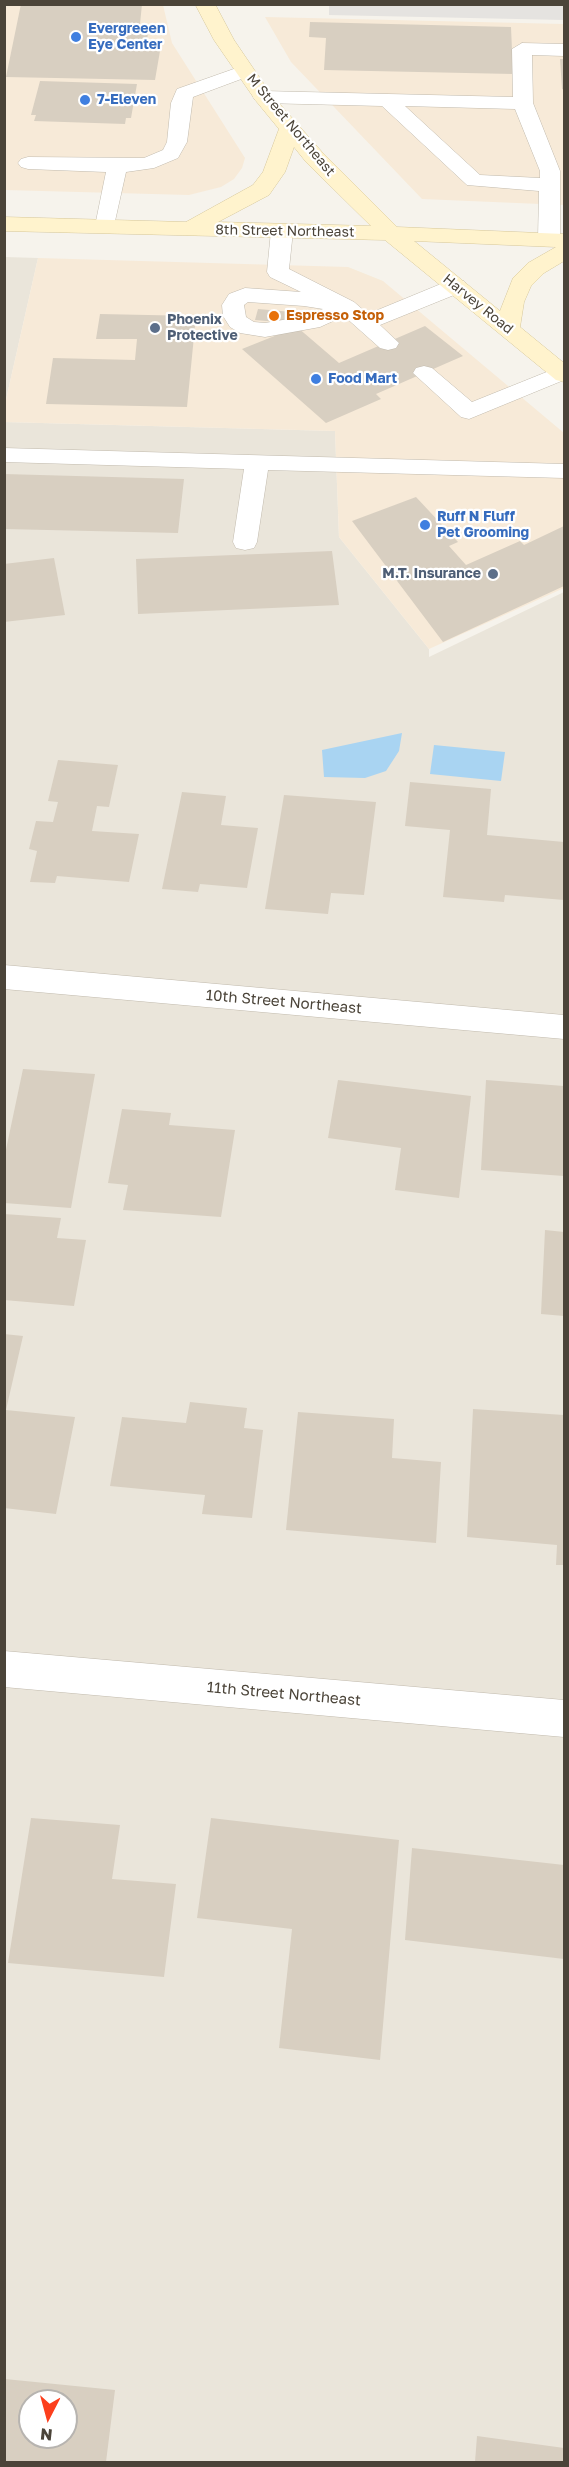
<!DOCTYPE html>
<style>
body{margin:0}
#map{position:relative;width:569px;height:2467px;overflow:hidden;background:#f6f3ec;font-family:"Golos Text",sans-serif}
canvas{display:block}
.frame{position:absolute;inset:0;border:6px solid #4b4439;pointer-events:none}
.north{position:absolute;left:18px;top:2389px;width:60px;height:60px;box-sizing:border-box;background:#fff;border:2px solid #b7b4b0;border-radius:50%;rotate:186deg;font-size:16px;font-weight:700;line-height:24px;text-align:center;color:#4b4439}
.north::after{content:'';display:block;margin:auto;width:21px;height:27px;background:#fc3f1d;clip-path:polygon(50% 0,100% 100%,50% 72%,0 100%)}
</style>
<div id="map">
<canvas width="569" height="2467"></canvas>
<div class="frame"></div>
<div class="north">N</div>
</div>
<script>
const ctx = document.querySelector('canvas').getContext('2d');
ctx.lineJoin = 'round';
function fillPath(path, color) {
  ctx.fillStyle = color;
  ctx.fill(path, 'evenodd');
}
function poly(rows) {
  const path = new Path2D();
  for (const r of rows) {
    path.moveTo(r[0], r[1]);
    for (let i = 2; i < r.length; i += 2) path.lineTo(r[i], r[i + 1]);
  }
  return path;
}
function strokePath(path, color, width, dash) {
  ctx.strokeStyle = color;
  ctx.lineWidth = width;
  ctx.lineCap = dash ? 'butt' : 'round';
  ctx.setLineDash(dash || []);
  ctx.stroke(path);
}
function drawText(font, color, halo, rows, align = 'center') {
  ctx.font = font + ' "Golos Text",sans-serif';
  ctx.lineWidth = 4.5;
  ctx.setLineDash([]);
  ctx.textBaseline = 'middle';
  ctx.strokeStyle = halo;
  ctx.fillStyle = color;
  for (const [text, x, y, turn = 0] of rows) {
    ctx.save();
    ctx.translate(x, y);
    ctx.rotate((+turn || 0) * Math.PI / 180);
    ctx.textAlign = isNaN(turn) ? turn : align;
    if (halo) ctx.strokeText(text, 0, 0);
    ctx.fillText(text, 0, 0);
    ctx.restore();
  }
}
const residential = poly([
 [5,257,38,258,5,404],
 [5,422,335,431,339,537,429,649,429,657,564,592,564,2462,5,2462],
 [30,2401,66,2401,66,2437,30,2437]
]);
const commercial = poly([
 [5,5,163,5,172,43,245,158,242,168,234,179,221,187,189,195,5,190],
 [265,17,564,24,564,205,422,199,291,62],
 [38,258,348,267,383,281,564,433,564,588,429,649,339,537,335,431,5,422,5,404]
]);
const parking = poly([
 [329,5,564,5,564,20,329,15]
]);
const water = poly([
 [402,733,399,751,386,771,365,778,324,777,322,750],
 [434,745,505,752,501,781,430,774]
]);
const building = poly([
 [21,4,142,4,140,24,149,24,146,50,160,51,155,80,6,77],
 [310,22,511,27,513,74,324,70,326,38,309,37],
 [560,59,564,59,564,90,562,89],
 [40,81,137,84,131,118,126,118,125,124,34,121,36,115,31,115],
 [258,309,292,312,289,323,255,320],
 [100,314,196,316,187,407,46,404,53,358,135,360,137,339,96,339],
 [425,326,463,356,376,394,381,399,326,423,242,349,297,327,339,363],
 [4,474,184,479,178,533,4,529],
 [416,497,458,542,449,546,466,565,520,541,524,545,564,526,564,586,443,642,352,521],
 [332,551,339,605,138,614,136,559],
 [54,558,65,615,4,622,4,564],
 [58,760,118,765,109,807,97,806,92,831,139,834,129,882,57,876,55,883,30,882,37,851,29,849,36,821,53,822,58,802,48,801],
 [410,782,491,789,487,835,564,842,564,900,505,895,504,902,443,897,450,830,405,826],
 [182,792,226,796,221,825,258,828,247,888,200,884,198,892,162,889],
 [284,795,376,802,364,895,331,893,328,914,265,909],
 [23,1069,95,1074,71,1208,4,1203,4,1159],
 [338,1080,471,1096,459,1198,395,1190,401,1148,328,1138],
 [486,1080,564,1086,564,1176,481,1170],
 [122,1109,171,1113,169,1125,235,1130,221,1217,123,1210,128,1185,108,1183],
 [4,1214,61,1218,57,1238,86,1240,74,1306,4,1300],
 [545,1230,564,1232,564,1316,541,1314],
 [4,1334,23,1336,6,1410,75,1417,56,1514,4,1508],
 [190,1402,247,1408,244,1428,263,1430,252,1518,202,1514,205,1495,110,1486,122,1417,186,1423],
 [473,1409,564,1415,564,1565,556,1565,557,1545,467,1537],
 [298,1412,394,1419,392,1458,441,1462,436,1543,286,1530],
 [31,1818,120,1825,112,1879,176,1884,164,1977,8,1963],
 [211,1818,399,1840,380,2060,279,2048,292,1929,197,1918],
 [412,1848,564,1865,564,1959,405,1940],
 [5,2379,115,2390,106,2462,5,2462],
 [30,2401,66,2401,66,2437,30,2437],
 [477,2436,564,2448,564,2462,475,2462]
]);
const lane = poly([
 [522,43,564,44,564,56,532,55,533,103,560,171,560,240,557,245,549,246,541,245,538,240,539,191,467,185,382,106,263,103,256,101,253,97,256,93,263,91,513,97,512,49,522,43],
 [405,106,515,109,540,171,540,178,480,175,405,106],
 [245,65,255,71,252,75,193,97,187,142,178,158,154,168,126,172,113,230,99,230,95,226,106,172,28,169,21,167,18,163,21,159,28,157,144,158,163,150,167,142,171,103,177,89,245,65],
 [282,225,290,226,293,231,289,269,354,302,368,314,448,281,464,281,467,286,464,291,380,325,399,343,396,348,388,350,380,348,344,316,320,327,265,337,240,333,230,327,223,316,222,305,229,294,245,288,301,292,270,277,267,272,271,231,274,226,282,225],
 [248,302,304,306,323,309,306,316,265,323,254,322,246,317,244,305,248,302],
 [564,365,564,380,469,419,461,417,413,373,416,368,424,366,432,368,472,402,564,365],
 [4,448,564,464,564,478,268,470,257,542,254,548,245,550,236,548,233,542,244,469,4,462,4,448]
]);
const street = poly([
 [4,965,564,1015,564,1039,4,989,4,965],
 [4,1651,564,1700,564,1737,4,1687,4,1651]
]);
const secondary = poly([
 [195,4,215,4,234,40,270,93,322,152,397,227,564,234,564,261,544,273,531,286,524,302,520,327,564,363,564,382,556,380,385,240,4,231,4,217,186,222,253,185,263,172,279,129,256,101,214,40,195,4],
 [294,147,306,162,371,226,218,222,269,195,285,172,294,147],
 [414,241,556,247,528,263,513,278,500,311,414,241]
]);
const markers = [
 [76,37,6,"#3f7fe0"],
 [85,100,6,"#3f7fe0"],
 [274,316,6,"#e8710a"],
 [155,328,6,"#5c6f8a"],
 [316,379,6,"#3f7fe0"],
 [425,525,6,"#3f7fe0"],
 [493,574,6,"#5c6f8a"]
];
const farShopnames = [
 ["Evergreeen",88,29],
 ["Eye Center",88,45],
 ["7-Eleven",97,100],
 ["Food Mart",328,379],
 ["Ruff N Fluff",437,517],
 ["Pet Grooming",437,533]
];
const farStreetnames = [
 ["M Street Northeast",291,125,50],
 ["8th Street Northeast",285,231,1],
 ["Harvey Road",478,304,39]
];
const farFoodnames = [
 ["Espresso Stop",286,316]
];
const farServicenames = [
 ["Phoenix",167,320],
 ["Protective",167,336],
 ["M.T. Insurance",481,574,"right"]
];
const streetNames = [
 ["10th Street Northeast",284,1002,5],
 ["11th Street Northeast",284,1694,5]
];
fillPath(residential, '#eae5da');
fillPath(commercial, '#f7ead8');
fillPath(parking, '#e5e3e0');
fillPath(water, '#a9d4f2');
fillPath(building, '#d8cfc1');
strokePath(lane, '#c2bbae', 1);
strokePath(street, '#c2bbae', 1);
strokePath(secondary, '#d6c79b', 1);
fillPath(lane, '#fff');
fillPath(street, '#fff');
fillPath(secondary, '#fff3cd');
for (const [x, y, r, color] of markers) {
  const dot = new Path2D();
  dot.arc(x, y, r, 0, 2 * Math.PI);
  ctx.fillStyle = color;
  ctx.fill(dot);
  strokePath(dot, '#fff', 2);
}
drawText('bold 14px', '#366cbe', '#fff', farShopnames, 'left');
drawText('14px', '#4b4439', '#fff', farStreetnames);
drawText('bold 14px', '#c56008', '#fff', farFoodnames, 'left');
drawText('bold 14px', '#4e5e75', '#fff', farServicenames, 'left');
drawText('15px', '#4b4439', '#fff', streetNames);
</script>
